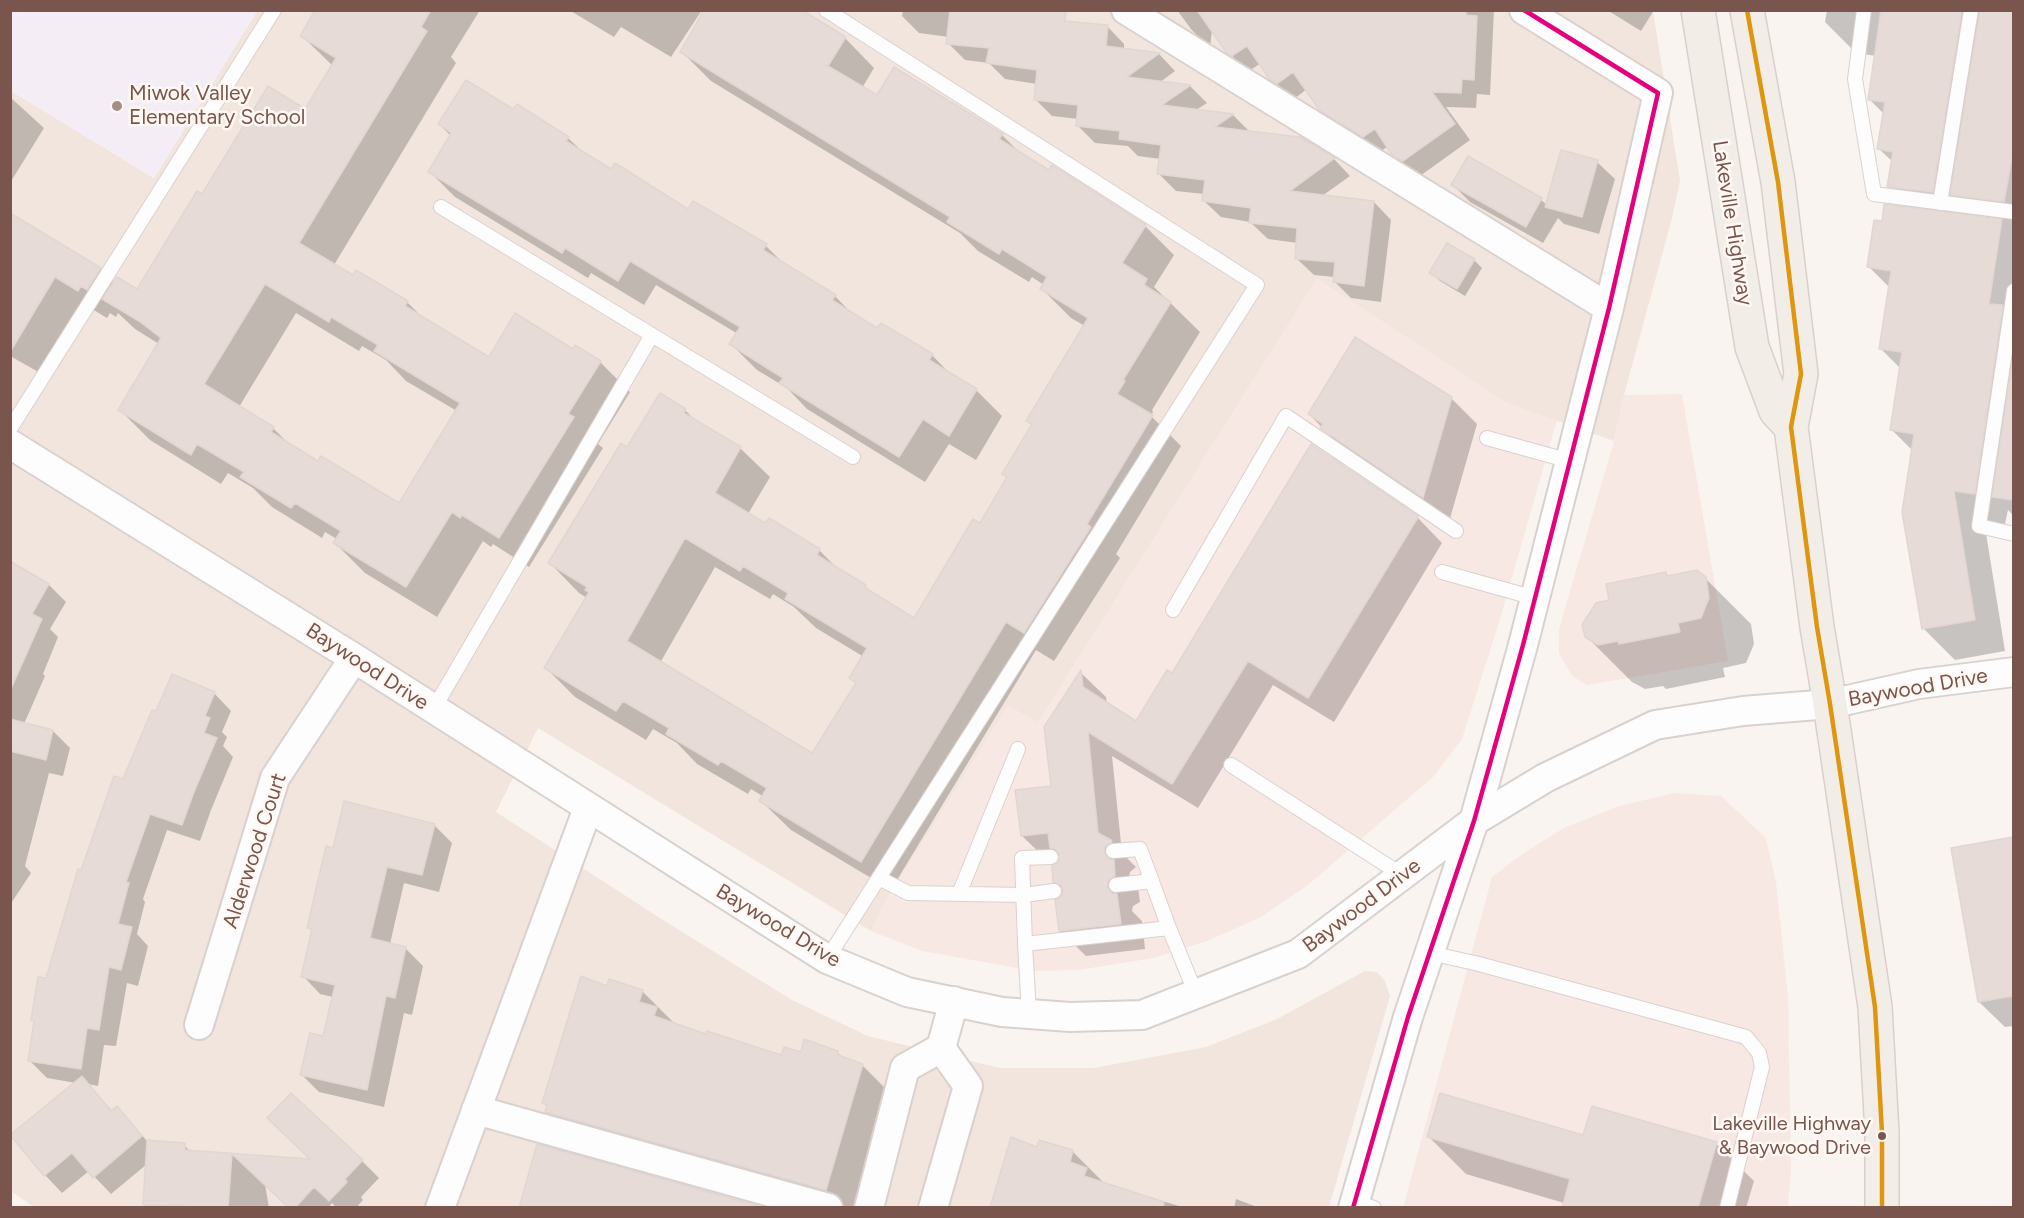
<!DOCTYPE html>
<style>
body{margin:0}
#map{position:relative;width:2024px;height:1218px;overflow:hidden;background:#f9f4f0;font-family:Figtree,sans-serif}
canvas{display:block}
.frame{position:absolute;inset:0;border:12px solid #7a554d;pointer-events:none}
</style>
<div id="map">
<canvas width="2024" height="1218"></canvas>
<div class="frame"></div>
</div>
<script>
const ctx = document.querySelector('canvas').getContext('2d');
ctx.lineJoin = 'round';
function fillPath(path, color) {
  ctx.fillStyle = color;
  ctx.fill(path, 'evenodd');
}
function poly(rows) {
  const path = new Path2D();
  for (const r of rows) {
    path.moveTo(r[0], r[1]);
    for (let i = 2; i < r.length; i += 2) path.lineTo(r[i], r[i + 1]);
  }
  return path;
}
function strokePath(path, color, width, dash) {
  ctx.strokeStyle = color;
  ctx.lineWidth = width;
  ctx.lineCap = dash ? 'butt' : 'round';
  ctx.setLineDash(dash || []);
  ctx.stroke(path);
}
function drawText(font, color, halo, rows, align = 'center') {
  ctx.font = font + ' Figtree,sans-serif';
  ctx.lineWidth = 5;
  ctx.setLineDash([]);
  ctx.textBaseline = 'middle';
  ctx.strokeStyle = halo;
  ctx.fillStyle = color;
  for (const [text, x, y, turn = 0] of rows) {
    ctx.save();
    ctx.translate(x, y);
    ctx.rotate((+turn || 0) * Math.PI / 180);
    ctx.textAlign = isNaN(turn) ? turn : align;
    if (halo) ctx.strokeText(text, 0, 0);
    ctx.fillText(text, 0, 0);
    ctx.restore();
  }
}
const residential = poly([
 [257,11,1653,11,1680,181,1672,218,1624,395,1614,441,1506,403,1317,279,1038,723,1008,706,882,908,871,931,538,728,496,812,663,920,792,1000,868,1036,1000,1068,1094,1068,1206,1047,1277,1019,1365,971,1377,972,1385,981,1390,996,1329,1207,35,1208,11,1191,11,91,154,178]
]);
const commercial = poly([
 [1317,279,1506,403,1557,420,1500,619,1462,739,1433,777,1308,885,1261,917,1207,941,1154,958,1078,970,1034,971,922,951,871,931,882,908,1008,706,1038,723],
 [1682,394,1728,661,1587,685,1572,676,1559,653,1559,629,1614,441,1624,395],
 [1674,793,1721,796,1766,838,1776,882,1788,997,1791,1169,1788,1207,1403,1208,1492,877,1521,855,1564,828,1619,806]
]);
const education = poly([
 [11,10,257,10,257,11,154,178,11,91]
]);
const shadow = poly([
 [317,10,480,10,451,57,456,63,334,265,354,277,407,302,427,322,489,359,573,351,600,362,630,392,598,444,603,448,529,567,493,544,491,547,483,541,437,617,365,573,335,543,337,539,325,532,322,538,272,507,253,488,228,473,221,484,150,440,120,410,159,344,135,329,118,313,116,317,110,313,107,318,84,304,42,374,10,356,10,215,100,269,114,283,137,291,202,196,306,111,333,66,302,36],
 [296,313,359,351,362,346,386,360,406,381,457,411,399,505,291,446,273,428,239,407],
 [569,10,702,10,671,57,621,27,614,37],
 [903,10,1054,10,1066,22,1107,26,1124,44,1124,50,1159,54,1175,71,1159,83,1190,86,1207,103,1196,110,1233,115,1251,133,1300,139,1334,159,1350,176,1322,196,1374,202,1391,220,1381,302,1351,298,1334,281,1335,277,1314,275,1296,258,1298,243,1268,239,1250,222,1221,217,1203,200,1204,194,1176,191,1159,174,1161,159,1138,156,1128,146,1095,143,1078,126,1079,119,1052,116,1035,99,1037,84,1005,79,989,63,965,60,948,43,949,37,919,33,902,16],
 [1177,10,1494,10,1490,95,1477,94,1476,108,1446,107,1470,140,1420,176,1410,171,1388,146,1380,152,1338,126,1322,110,1307,89,1294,99,1271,79,1261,63,1249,71,1244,68,1227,51,1212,30,1210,47,1207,46,1191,29],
 [1607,10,1654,10,1641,31],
 [1827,10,2014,10,2014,516,2008,510,2005,524,1984,521,2005,651,1955,660,1923,628,1913,451,1892,430,1901,369,1880,348,1890,288,1869,267,1883,223,1912,209,1889,186,1893,162,1879,149,1884,114,1869,99,1876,56,1856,53,1825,22],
 [1966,208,1975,218,1964,216],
 [845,38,874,68,862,88,878,97,1002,135,1021,154,1145,226,1174,255,1154,287,1200,332,1152,410,1153,412,1151,416,1181,446,1116,554,1120,558,1054,661,1036,650,891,890,791,830,761,801,764,797,751,789,748,794,697,764,677,743,653,729,646,740,575,697,546,668,587,598,579,593,550,563,628,449,660,395,685,410,699,424,740,448,770,477,748,514,766,525,769,520,819,550,840,571,865,586,875,596,914,620,980,525,1008,478,1033,425,1085,326,1071,318,1042,289,1044,285,1032,277,1029,282,978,251,960,233,711,81,682,52],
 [715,567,770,599,773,594,794,607,816,628,864,657,851,678,857,684,813,755,660,663],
 [10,97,44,128,10,183],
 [514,112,568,138,586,155,689,211,766,246,787,267,835,296,853,315,877,329,932,355,952,376,977,391,1002,416,976,460,949,444,925,482,807,409,787,388,757,370,731,344,738,334,656,285,644,305,591,273,588,278,455,197,429,171,451,136,439,124],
 [1468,158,1541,200,1547,205,1597,162,1615,179,1599,234,1564,224,1558,218,1543,243,1470,202,1453,185],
 [1474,260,1482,268,1465,296,1440,281,1431,273],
 [1451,398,1477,424,1449,522,1348,454,1309,414],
 [1417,517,1442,543,1334,722,1273,685,1198,808,1112,756,1122,853,1136,867,1130,872,1129,878,1138,887,1140,902,1133,906,1132,911,1142,921,1145,949,1086,956,1060,931,1061,899,1064,891,1055,881,1061,860,1048,861,1022,836,1053,787,1046,727,1081,673,1106,697,1107,704,1136,723,1172,675],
 [16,566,49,585,66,602,50,629,58,637,43,674,45,676,24,724,53,731,70,748,63,776,49,773,25,866,31,873,10,905,10,576],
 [1665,574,1669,577,1705,578,1751,624,1754,644,1746,663,1723,668,1725,677,1666,689,1663,686,1645,689,1632,682,1586,636,1611,602],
 [214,693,231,711,222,732,227,737,223,746,233,757,211,810,200,841,167,830,143,899,145,902,137,934,148,946,138,986,127,983,116,1046,104,1045,98,1086,88,1084,113,1112,117,1108,148,1142,184,1145,191,1152,313,1161,362,1161,379,1178,361,1197,363,1200,356,1208,337,1208,332,1203,328,1208,290,1208,265,1184,269,1208,147,1208,144,1204,147,1164,111,1194,89,1171,62,1193,45,1175,12,1136,76,1083,47,1078,30,1061,36,1023,32,1020,82,872,157,713],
 [434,825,452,843,439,892,404,883,390,944,405,948,423,966,412,1015,404,1013,384,1107,319,1092,302,1075,324,1037,333,997,320,994,303,976,313,932,309,927,334,849],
 [2014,839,2014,1026,2005,1027,1979,1002,1953,849],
 [608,988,642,991,676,1025,782,1057,837,1052,843,1058,863,1066,896,1099,864,1208,805,1208,580,1145,547,1112,548,1107,544,1103],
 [1593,1107,1716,1144,1754,1181,1746,1208,1569,1208,1564,1203,1466,1174,1429,1137,1584,1137],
 [1038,1148,1072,1151,1105,1184,1186,1208,992,1208],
 [1236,1199,1260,1208,1234,1208]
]);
const building = poly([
 [315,10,431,10,421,27,427,31,299,243,353,275,356,270,408,301,405,306,489,357,515,313,573,349,575,345,601,361,568,414,574,417,499,538,462,515,460,518,452,512,406,587,333,543,341,531,295,503,291,508,240,477,244,472,197,444,191,455,118,410,161,338,139,321,102,299,117,277,137,289,197,191,202,194,268,86,305,109,336,58,300,36,315,10],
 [265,284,329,322,331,317,378,345,374,351,460,403,399,503,321,456,318,461,271,432,274,427,204,384,265,284],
 [704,10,802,10,846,37,828,66,877,95,894,67,1003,134,999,139,1049,170,1052,165,1146,225,1122,263,1147,279,1144,285,1171,302,1123,380,1125,381,1117,394,1153,415,1087,524,1091,527,1024,633,1006,622,861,862,759,801,767,788,721,761,718,765,666,734,669,728,623,701,616,711,544,668,589,592,585,590,587,587,548,563,621,443,627,447,660,393,686,409,684,413,741,447,715,493,765,523,769,518,820,549,817,555,866,585,864,587,914,618,973,519,980,523,1007,477,1002,474,1032,424,1026,421,1088,318,1040,289,1047,277,1002,249,999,254,947,222,950,217,680,52,704,10],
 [685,538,740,571,743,566,788,593,785,599,867,648,849,678,856,683,812,753,627,641,685,538],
 [950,10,1066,10,1065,21,1108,25,1106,46,1160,53,1127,77,1191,85,1162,105,1234,114,1215,127,1300,137,1335,158,1290,191,1374,201,1364,286,1333,282,1335,262,1295,259,1297,228,1249,223,1251,208,1202,201,1205,180,1157,174,1161,145,1119,139,1120,131,1076,126,1078,105,1034,100,1037,70,986,63,989,48,946,44,950,10],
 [1197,10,1466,10,1466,15,1477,16,1474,80,1462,79,1461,93,1432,92,1455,124,1403,161,1392,155,1375,129,1363,137,1320,111,1293,72,1277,84,1270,80,1247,46,1232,56,1226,52,1197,10],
 [1881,10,1962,10,1933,192,1887,187,1893,152,1877,149,1885,102,1868,100,1881,10],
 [1980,10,2013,10,2013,152,2004,202,1950,195,1980,10],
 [466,80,513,109,517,104,569,137,566,141,611,169,615,163,688,209,693,201,767,244,763,250,836,295,832,300,877,328,881,323,933,354,929,360,977,389,949,436,923,419,899,457,779,383,783,378,729,344,740,327,630,261,618,281,565,248,562,253,428,172,451,133,438,124,466,80],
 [1561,150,1598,160,1582,217,1545,207,1561,150],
 [1468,156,1542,198,1526,227,1451,185,1468,156],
 [1884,204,2002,219,1989,304,2003,305,1975,494,1954,491,1975,620,1922,629,1902,512,1914,434,1890,430,1902,352,1879,349,1891,271,1867,267,1874,220,1882,221,1884,204],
 [10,213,101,268,87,290,81,286,78,291,55,277,10,352,10,213],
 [1447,243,1475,259,1457,289,1429,273,1447,243],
 [1355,337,1452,397,1423,498,1320,428,1323,424,1308,414,1355,337],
 [2013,355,2013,500,1992,497,2013,355],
 [1311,444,1418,516,1417,519,1308,698,1248,661,1172,784,1088,732,1098,833,1111,840,1112,842,1105,847,1104,852,1109,859,1114,860,1115,876,1108,881,1107,887,1112,893,1117,894,1121,924,1059,931,1055,900,1060,898,1063,890,1061,885,1053,882,1052,866,1059,862,1059,853,1055,849,1050,848,1048,833,1021,836,1015,790,1051,786,1044,727,1081,670,1083,687,1136,721,1167,670,1172,673,1311,444],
 [10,561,49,584,32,614,42,619,10,691,10,561],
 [1697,570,1706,577,1709,598,1701,618,1678,623,1680,632,1619,644,1618,641,1598,645,1585,637,1582,625,1596,603,1609,600,1606,584,1666,572,1667,576,1697,570],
 [172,674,215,692,205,716,210,718,204,733,217,738,194,792,182,825,150,814,126,882,129,883,118,924,132,927,121,970,109,967,99,1030,87,1028,81,1069,28,1061,34,1021,31,1020,38,977,46,978,78,869,81,870,114,776,123,779,152,710,156,711,172,674],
 [10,719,53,730,46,760,10,751,10,719],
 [344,801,435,824,422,875,387,867,370,938,406,947,395,998,386,996,367,1090,300,1075,310,1033,323,1036,335,985,301,977,312,929,307,928,326,846,333,848,344,801],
 [2013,837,2013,996,1978,1002,1951,848,2013,837],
 [581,976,607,986,609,979,643,990,639,1002,657,1007,654,1016,706,1034,707,1031,781,1055,784,1047,801,1052,804,1039,838,1051,838,1055,863,1064,826,1190,545,1112,547,1105,542,1103,581,976],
 [82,1076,111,1111,117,1106,142,1136,93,1178,72,1153,44,1176,10,1135,82,1076],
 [291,1093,363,1160,345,1179,347,1182,329,1201,314,1187,295,1208,289,1208,232,1154,228,1208,143,1205,147,1140,185,1143,185,1150,310,1159,267,1118,291,1093],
 [1440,1093,1583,1135,1592,1106,1717,1142,1698,1208,1562,1208,1570,1179,1427,1137,1440,1093],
 [1011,1137,1037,1147,1039,1140,1073,1150,1070,1162,1087,1168,1084,1176,1164,1202,1163,1208,990,1208,1011,1137],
 [537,1144,765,1208,519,1208,537,1144]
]);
const service = poly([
 [826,10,1257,285,827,959],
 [1864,10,1855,79,1874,194,2014,212],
 [1940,203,1971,10],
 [441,207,853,457],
 [2014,291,1979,526,2014,534],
 [10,429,274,10],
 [1487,438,1570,461],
 [1442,572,1535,598],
 [1173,610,1286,416,1456,531],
 [433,710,652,335],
 [1231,765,1402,875],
 [1113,851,1140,849,1169,928],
 [879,878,908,893,1024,895,1054,891],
 [1116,885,1152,881],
 [959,894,1018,749],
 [1025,944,1022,858,1051,857],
 [1430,953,1479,964,1746,1037,1759,1053,1762,1067,1727,1208],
 [1029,1014,1025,944,1169,928,1196,994],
 [1354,1201,1374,1208]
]);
const minor = poly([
 [1126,10,1609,308],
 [10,444,354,658,827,959,907,992,1002,1012,1070,1017,1142,1015,1298,954,1474,821,1545,778,1655,725,1743,711,1830,704,1919,684,2014,672],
 [199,1025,275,778,354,658],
 [476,1110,828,1208],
 [440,1208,588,808],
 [869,1208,905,1068,941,1048,954,1001],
 [933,1208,968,1086,941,1048],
 [1353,1208,1408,1017,1474,821,1523,645,1609,308,1658,93,1524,10]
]);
const primary = poly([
 [1698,10,1752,347,1776,411,1791,427],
 [1747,10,1778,182,1801,374,1791,427,1817,627,1830,704,1875,1007,1882,1133,1882,1208]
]);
const bus1 = poly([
 [1747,10,1778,182,1801,374,1791,427,1817,627,1830,704,1875,1007,1882,1133,1882,1208]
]);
const bus2 = poly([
 [1353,1208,1408,1017,1474,821,1523,645,1609,308,1658,93,1524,10]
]);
const markers = [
 [117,106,6,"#a68d86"],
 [1882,1136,5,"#7a554d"]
];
const busNames = [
 ["Lakeville Highway",1871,1124],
 ["& Baywood Drive",1871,1148]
];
const poiNames = [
 ["Miwok Valley",129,94],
 ["Elementary School",129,118]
];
const streetNames = [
 ["Lakeville Highway",1732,223,81],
 ["Baywood Drive",367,667,33],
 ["Baywood Drive",1918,688,-10],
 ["Alderwood Court",255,851,-72],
 ["Baywood Drive",1362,906,-37],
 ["Baywood Drive",778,926,31]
];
fillPath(residential, '#f2e5de');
fillPath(commercial, '#f8e8e4');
fillPath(education, '#f4edf6');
fillPath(shadow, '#0003');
fillPath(building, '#e6dbd7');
strokePath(building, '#e2d6d2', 1.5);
strokePath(service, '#d9d1ce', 16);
strokePath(minor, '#d9d1ce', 32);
strokePath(primary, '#dacfcc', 36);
strokePath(service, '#fefdfd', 14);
strokePath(minor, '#fefdfd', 28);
strokePath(primary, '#f3ede8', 33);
strokePath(bus1, '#de960f', 4.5);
strokePath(bus2, '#e5007d', 4.5);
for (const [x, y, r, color] of markers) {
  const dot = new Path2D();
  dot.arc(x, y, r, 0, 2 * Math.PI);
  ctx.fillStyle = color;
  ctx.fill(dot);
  strokePath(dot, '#fff8f3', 2);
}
drawText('20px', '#7a554d', '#fff8f3', busNames, 'right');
drawText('21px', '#7a554d', '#fff8f3', poiNames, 'left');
drawText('21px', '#7a554d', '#fff8f3', streetNames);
</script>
